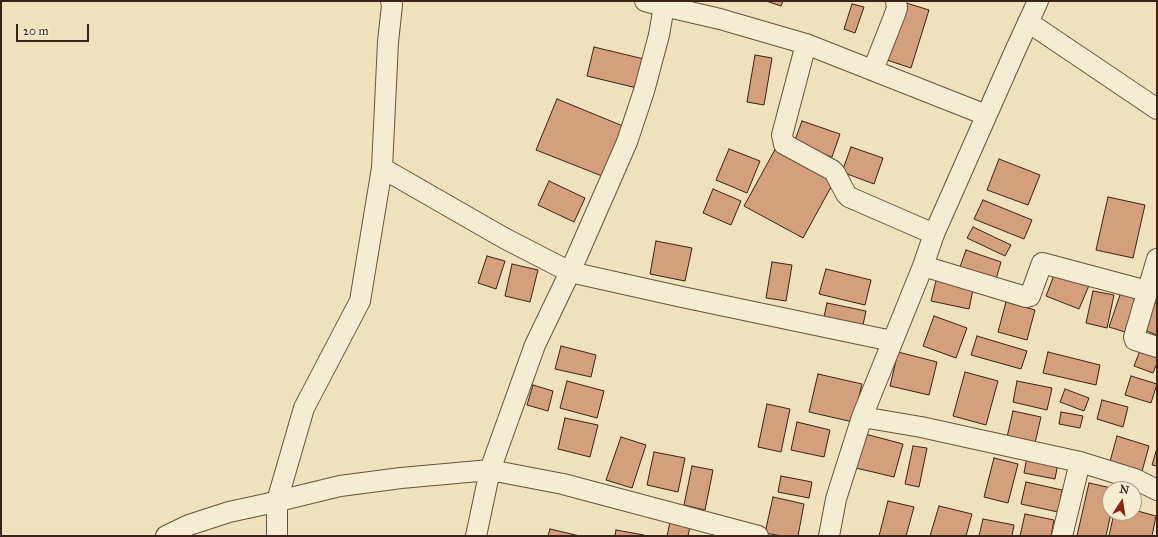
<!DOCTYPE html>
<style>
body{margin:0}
#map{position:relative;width:1158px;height:537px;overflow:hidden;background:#eee1bb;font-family:"IM FELL Great Primer",serif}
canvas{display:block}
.frame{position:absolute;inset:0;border:2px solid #3b2216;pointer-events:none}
.north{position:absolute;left:1102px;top:481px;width:40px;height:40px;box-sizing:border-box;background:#f4ecd3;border:1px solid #aa9b87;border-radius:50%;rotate:12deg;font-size:11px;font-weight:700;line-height:16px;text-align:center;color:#3b2216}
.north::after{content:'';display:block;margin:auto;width:14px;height:18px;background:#8f2418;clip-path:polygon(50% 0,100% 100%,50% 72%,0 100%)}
.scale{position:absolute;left:16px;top:24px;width:73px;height:18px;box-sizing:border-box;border:2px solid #3b2216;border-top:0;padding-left:5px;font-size:12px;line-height:14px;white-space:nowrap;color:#3b2216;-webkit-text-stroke:3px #f4ecd3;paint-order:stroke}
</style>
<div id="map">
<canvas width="1158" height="537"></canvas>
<div class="frame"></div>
<div class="north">N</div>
<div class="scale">20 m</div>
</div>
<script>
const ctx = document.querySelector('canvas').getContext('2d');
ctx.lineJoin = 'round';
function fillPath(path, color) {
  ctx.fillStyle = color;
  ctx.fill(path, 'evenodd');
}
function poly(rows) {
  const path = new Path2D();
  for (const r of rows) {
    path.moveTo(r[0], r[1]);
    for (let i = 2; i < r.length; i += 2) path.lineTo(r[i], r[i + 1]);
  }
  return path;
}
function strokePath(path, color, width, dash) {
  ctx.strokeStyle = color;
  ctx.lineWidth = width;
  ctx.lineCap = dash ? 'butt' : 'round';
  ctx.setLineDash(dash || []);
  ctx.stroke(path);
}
const building = poly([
 [766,1,783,1,781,6,766,1],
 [903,2,929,10,911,68,884,59,903,2],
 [852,4,864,7,855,33,844,29,852,4],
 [594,47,644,59,637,88,587,76,594,47],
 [755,55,772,58,764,105,747,102,755,55],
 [557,99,623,126,602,176,536,150,557,99],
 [802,121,840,134,832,157,794,143,802,121],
 [777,146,836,178,803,238,744,206,777,146],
 [851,147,883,158,874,184,842,172,851,147],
 [729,149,760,161,747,193,716,180,729,149],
 [999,159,1040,175,1028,205,987,190,999,159],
 [549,181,585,198,574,222,538,205,549,181],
 [713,189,741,201,731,225,703,213,713,189],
 [1108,197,1145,205,1133,258,1096,250,1108,197],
 [983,200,1032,220,1024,239,974,219,983,200],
 [973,227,1011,245,1005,256,967,238,973,227],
 [656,241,692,248,685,281,650,274,656,241],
 [966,250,1001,262,996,279,960,267,966,250],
 [487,256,505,261,496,289,478,283,487,256],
 [772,262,792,265,786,301,766,298,772,262],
 [512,264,538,270,530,302,505,296,512,264],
 [826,269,871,280,865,305,819,294,826,269],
 [1056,270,1090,283,1079,309,1046,296,1056,270],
 [937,277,974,285,969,309,931,301,937,277],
 [1093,291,1114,295,1107,328,1086,323,1093,291],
 [1121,292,1137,297,1125,332,1109,327,1121,292],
 [1006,302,1035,310,1027,340,998,332,1006,302],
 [827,303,866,311,863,325,824,317,827,303],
 [1155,303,1157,304,1157,335,1144,330,1155,303],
 [934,316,967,328,956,358,923,346,934,316],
 [977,336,1027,351,1021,369,971,355,977,336],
 [561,346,596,355,591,377,555,369,561,346],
 [1141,348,1157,354,1157,363,1153,373,1134,366,1141,348],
 [898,352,937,362,929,395,890,386,898,352],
 [1048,352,1100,365,1096,385,1043,373,1048,352],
 [965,372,998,381,986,425,953,416,965,372],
 [818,374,862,384,853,422,809,412,818,374],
 [1131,376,1157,384,1151,403,1125,395,1131,376],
 [567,381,604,391,597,418,560,408,567,381],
 [1017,381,1052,388,1047,410,1013,402,1017,381],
 [533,385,553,391,548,411,527,405,533,385],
 [1065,389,1089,398,1084,411,1060,402,1065,389],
 [1102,400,1128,407,1123,427,1097,419,1102,400],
 [767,404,790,409,781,452,758,447,767,404],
 [1013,411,1041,417,1035,443,1007,437,1013,411],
 [1061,412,1083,416,1080,428,1059,424,1061,412],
 [565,418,598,425,590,457,558,449,565,418],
 [797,422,830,430,824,457,791,450,797,422],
 [865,434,903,444,894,477,856,468,865,434],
 [1117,436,1149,446,1141,475,1109,465,1117,436],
 [621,437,646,445,632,488,606,480,621,437],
 [913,446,927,448,919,487,905,484,913,446],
 [1157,448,1157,466,1152,465,1157,448],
 [654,452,685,458,678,492,647,485,654,452],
 [1027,457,1058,463,1055,479,1024,473,1027,457],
 [994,458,1018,464,1008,503,984,497,994,458],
 [692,466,713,470,705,510,684,505,692,466],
 [781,476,812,482,809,498,778,492,781,476],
 [1026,482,1062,490,1058,512,1021,504,1026,482],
 [1089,483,1116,489,1110,489,1110,513,1111,513,1106,536,1077,536,1089,483],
 [773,497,804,504,798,536,782,536,765,533,773,497],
 [888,501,914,507,906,536,879,536,888,501],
 [939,506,972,514,966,536,930,536,939,506],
 [1134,510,1156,516,1152,536,1109,536,1114,513,1134,513,1134,510],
 [1025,514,1054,520,1051,536,1020,536,1025,514],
 [983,519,1014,525,1012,536,979,536,983,519],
 [670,522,690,526,688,536,667,536,670,522],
 [550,529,580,536,548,536,550,529],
 [616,530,644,535,643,536,615,536,616,530]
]);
const minor = poly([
 [645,1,664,6],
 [1028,22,1157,109],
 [806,44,782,135,784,144,832,170,835,173,846,194,849,197,934,234],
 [873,70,895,14,897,8,896,1],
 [382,168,504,238,570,272,682,297,892,341],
 [1157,259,1134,337,1135,340,1138,341,1157,347],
 [923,266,1026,297,1030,296,1042,263,1147,291],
 [862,417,921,427,1080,462,1135,479,1157,490],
 [166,536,189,525,229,512,266,504,340,486,401,478,490,470,563,484,758,536],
 [277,536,277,501,304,408,360,301,382,168,388,42,392,5,391,1],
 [476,536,490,470,535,345,570,272,627,142,644,91,659,35,664,6,720,19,806,44,986,115],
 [829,536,836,499,862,417,923,266,934,234,1015,51,1038,1],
 [1062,536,1080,462]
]);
fillPath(building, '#d49f7d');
strokePath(building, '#3b2216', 1);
strokePath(minor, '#68523f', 22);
strokePath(minor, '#f4ecd3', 20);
</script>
